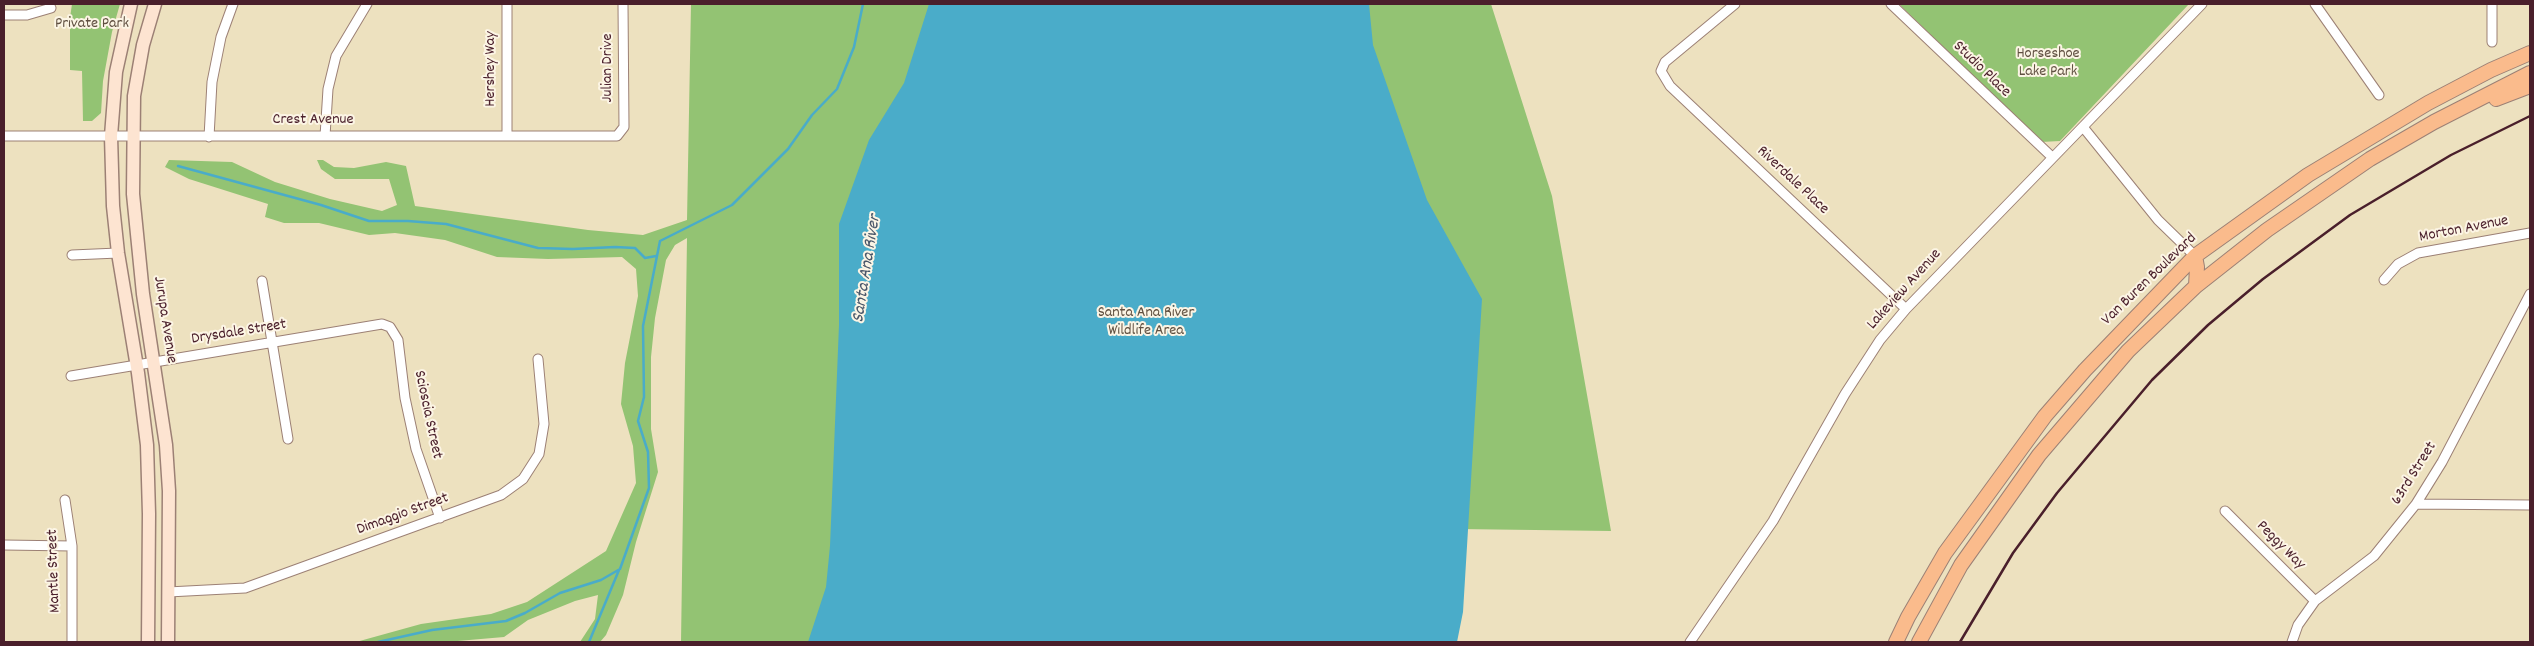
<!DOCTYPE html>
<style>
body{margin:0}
#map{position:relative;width:2534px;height:646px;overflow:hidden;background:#ede1bf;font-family:Dekko,sans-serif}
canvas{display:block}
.frame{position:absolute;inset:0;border:5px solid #4a1f2b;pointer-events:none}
</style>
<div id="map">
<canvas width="2534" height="646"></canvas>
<div class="frame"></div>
</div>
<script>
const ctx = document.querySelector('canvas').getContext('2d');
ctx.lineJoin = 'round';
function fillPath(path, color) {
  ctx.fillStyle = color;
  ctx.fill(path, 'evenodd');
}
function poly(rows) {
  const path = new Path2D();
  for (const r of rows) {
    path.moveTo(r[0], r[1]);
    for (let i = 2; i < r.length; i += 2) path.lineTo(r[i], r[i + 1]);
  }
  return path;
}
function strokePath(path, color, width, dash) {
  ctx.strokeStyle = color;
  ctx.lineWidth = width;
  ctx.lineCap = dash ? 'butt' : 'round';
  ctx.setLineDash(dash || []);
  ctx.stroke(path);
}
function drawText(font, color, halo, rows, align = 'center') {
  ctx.font = font + ' Dekko,sans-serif';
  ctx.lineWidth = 4;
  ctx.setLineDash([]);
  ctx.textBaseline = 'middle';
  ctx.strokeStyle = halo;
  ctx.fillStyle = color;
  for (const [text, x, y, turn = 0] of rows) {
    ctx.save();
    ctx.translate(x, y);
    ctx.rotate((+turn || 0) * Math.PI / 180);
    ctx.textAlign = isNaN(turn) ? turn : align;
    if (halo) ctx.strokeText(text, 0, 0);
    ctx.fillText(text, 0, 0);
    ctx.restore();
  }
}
const green = poly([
 [72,4,120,4,112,32,103,81,101,113,92,121,83,121,82,71,70,70,70,18],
 [691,4,1491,4,1552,196,1611,531,1458,529,1453,642,681,642,687,238,675,245,666,260,655,318,651,357,651,429,658,472,636,542,623,595,606,635,600,642,580,642,595,619,598,595,575,601,528,620,504,637,446,642,356,642,421,624,491,614,527,602,606,551,636,483,633,446,621,404,625,363,638,296,636,269,622,257,548,259,497,257,445,240,395,233,369,235,319,223,284,223,265,217,268,204,189,179,165,167,169,160,232,162,275,182,330,199,382,211,397,205,389,179,335,179,321,169,317,160,323,160,334,167,354,168,386,162,406,166,415,206,588,230,643,235,687,220],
 [1899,4,2189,4,2060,141,2041,142]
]);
const water = poly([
 [929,4,1369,4,1373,45,1427,200,1482,299,1463,612,1457,642,808,642,826,587,830,546,839,325,839,224,869,140,904,83]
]);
const stream = poly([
 [178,166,321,205,369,221,408,221,446,224,538,248,573,249,615,247,635,248,645,258,656,256],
 [378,642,432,630,506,621,525,613,560,593,601,580,620,569,649,488,648,452,638,421,644,397,643,326,660,241,732,205,788,149,812,115,837,89,854,47,863,4],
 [589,642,619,570]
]);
const street = poly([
 [1735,4,1665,62,1661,71,1670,86,1906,309],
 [1891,4,2052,157],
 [2315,4,2379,95],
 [4,15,27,15,51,8],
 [2492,42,2492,4],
 [2083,127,2158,220,2195,256],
 [507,135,507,4],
 [4,136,617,136,624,127,623,4],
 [325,136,328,89,336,56,367,4],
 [209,137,212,82,221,37,233,4],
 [72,255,118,253],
 [2384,280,2398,264,2418,253,2530,233],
 [262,281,288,439],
 [71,376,382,324,390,327,398,340,405,398,416,449,440,518],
 [65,500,72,546,72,642],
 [2416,504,2530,505],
 [2225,511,2315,601],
 [4,545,72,546],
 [168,592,245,588,501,495,523,479,539,454,544,424,538,359],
 [1690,642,1773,521,1845,394,1880,340,1906,309,2202,4],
 [2292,642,2298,625,2315,601,2374,556,2416,504,2442,462,2530,294]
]);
const secondary = poly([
 [131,4,116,72,111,136,113,206,118,253,138,373,147,445,149,514,148,642],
 [155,4,143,45,134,96,133,194,143,294,166,445,169,491,168,642]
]);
const primary = poly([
 [2496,99,2530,86],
 [2195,256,2197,267,2196,286],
 [1896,642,1908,617,1945,553,2045,416,2085,370,2195,256,2308,175,2428,103,2491,70,2530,53],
 [1919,642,1961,565,2039,455,2128,351,2196,286,2267,230,2370,159,2434,122,2530,73]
]);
const rail = poly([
 [1960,642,2013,553,2057,493,2152,380,2208,325,2263,279,2350,215,2451,155,2530,116]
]);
const parkNames = [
 ["Private Park",92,25],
 ["Horseshoe",2048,55],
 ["Lake Park",2048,73],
 ["Santa Ana River",1146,314],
 ["Wildlife Area",1146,332]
];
const streetNames = [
 ["Julian Drive",609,68,-90],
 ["Hershey Way",492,69,-90],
 ["Studio Place",1981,70,44],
 ["Crest Avenue",313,121],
 ["Riverdale Place",1792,181,43],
 ["Morton Avenue",2464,230,-11],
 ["Van Buren Boulevard",2150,280,-44],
 ["Lakeview Avenue",1905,290,-48],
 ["Jurupa Avenue",164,320,81],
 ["Drysdale Street",239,333,-9],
 ["Scioscia Street",427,415,78],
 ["63rd Street",2415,474,-58],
 ["Dimaggio Street",403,515,-20],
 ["Peggy Way",2280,546,45],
 ["Mantle Street",55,571,-92]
];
const waterNames = [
 ["Santa Ana River",868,269,-81]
];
fillPath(green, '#93c373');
fillPath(water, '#4aacc9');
strokePath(stream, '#4aacc9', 2.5);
strokePath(street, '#9c8075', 11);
strokePath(secondary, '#9c8075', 15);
strokePath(primary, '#9c8075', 16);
strokePath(street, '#fff', 9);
strokePath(secondary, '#fde4d1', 12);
strokePath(primary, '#fabb8c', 14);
strokePath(rail, '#4a1f2b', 2.5);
drawText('16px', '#605041', '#fcf5e5', parkNames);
drawText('16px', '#4a1f2b', '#fcf5e5', streetNames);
drawText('italic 18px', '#4a576a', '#fcf5e5', waterNames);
</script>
